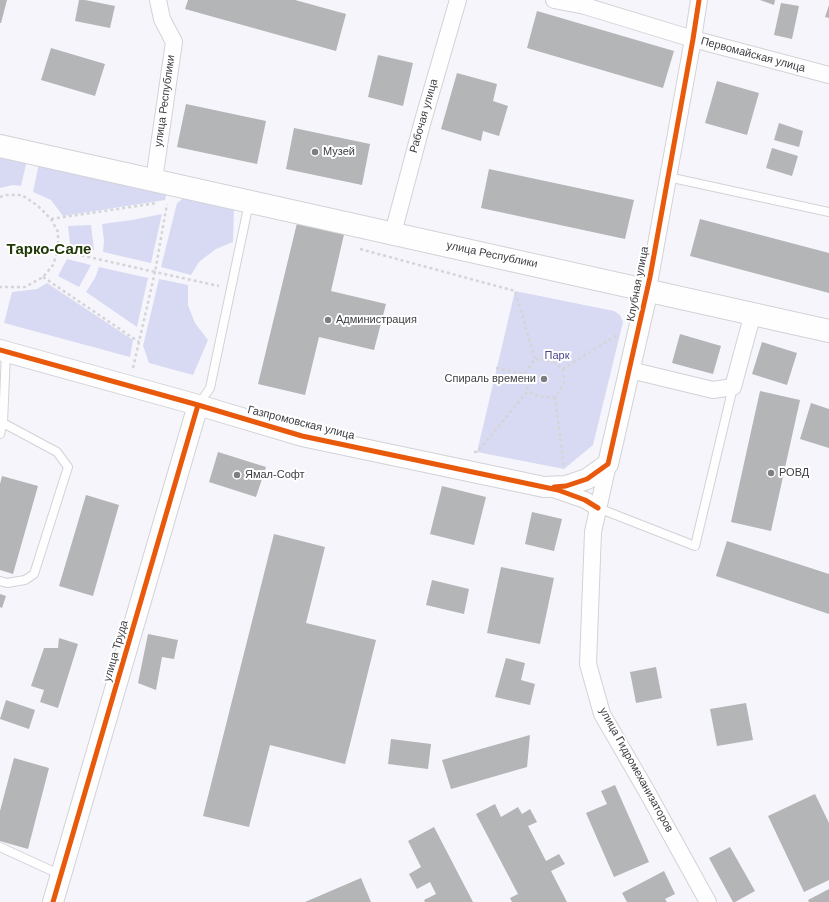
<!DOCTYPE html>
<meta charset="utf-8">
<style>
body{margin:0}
canvas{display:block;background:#f5f5fb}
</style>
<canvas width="829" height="902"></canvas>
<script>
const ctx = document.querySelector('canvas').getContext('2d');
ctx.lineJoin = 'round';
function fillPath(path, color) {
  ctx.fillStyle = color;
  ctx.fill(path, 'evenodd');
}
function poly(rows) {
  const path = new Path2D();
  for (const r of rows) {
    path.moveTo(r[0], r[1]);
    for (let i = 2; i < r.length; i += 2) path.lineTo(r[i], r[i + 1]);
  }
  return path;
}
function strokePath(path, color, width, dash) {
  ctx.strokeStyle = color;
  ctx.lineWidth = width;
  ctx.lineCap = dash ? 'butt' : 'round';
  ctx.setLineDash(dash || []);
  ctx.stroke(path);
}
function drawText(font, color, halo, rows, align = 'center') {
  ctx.font = font + ' Arial,sans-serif';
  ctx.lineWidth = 4;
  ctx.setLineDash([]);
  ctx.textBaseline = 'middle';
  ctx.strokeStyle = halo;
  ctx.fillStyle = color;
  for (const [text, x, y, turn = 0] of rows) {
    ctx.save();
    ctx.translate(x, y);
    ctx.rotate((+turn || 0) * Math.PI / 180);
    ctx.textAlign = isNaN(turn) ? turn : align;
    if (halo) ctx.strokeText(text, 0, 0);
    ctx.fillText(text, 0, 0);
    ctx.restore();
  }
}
const green = poly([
 [0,153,27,160,21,186,13,185,0,188],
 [39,163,167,191,165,200,63,216,51,200,33,192],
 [189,194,234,206,233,242,216,249,204,258,199,262,191,275,161,267,177,203],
 [162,214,151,263,103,252,104,241,102,224,132,220],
 [91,225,94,250,70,244,68,226],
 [67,259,91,265,79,287,58,276],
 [99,267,148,278,137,327,86,292,95,278],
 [159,279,188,285,188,305,195,323,208,340,193,375,149,363,143,346],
 [47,283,133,340,130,357,4,323,12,292,37,289],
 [515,291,614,311,620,315,623,322,593,445,564,469,477,452]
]);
const building = poly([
 [0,0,7,0,1,23,0,23],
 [79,0,85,0,115,6,110,28,75,21],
 [188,0,295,0,346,14,336,51,185,9],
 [760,0,775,0,774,5],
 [781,3,799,6,792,39,774,35],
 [829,5,829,18,825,17],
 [537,11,674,51,663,88,527,48],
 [51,48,105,64,95,96,41,80],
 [378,55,413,63,403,106,368,97],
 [457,73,497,84,493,101,508,106,499,136,483,131,481,141,441,129],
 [717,81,759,93,747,135,705,123],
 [186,104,266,121,257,164,177,147],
 [779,123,803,131,799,147,774,140],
 [294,128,370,144,362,185,286,169],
 [772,148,798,156,792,176,766,168],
 [489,169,634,200,625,239,481,208],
 [298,219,345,230,331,291,386,304,374,350,319,337,305,395,258,384],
 [700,219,829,253,829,293,690,256],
 [680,334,721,346,713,374,672,363],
 [762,342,797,353,787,385,752,374],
 [760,391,800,400,771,531,731,522],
 [811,403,829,409,829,448,800,439],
 [218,452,266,467,256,497,209,482],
 [2,476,38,486,13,574,0,570,0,484],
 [442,486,486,497,474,545,430,534],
 [86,495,119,505,93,596,59,586],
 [532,512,562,519,554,551,525,544],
 [274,534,325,547,306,623,376,640,345,764,270,745,249,827,203,816],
 [727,541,829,574,829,614,716,576],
 [501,567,554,578,540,644,487,633],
 [432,580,469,589,464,614,426,605],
 [0,594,6,596,2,608,0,607],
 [148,634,178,640,174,659,162,657,156,690,138,683],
 [59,638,78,644,58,708,40,702,44,690,31,686,44,648,58,648],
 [506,658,525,663,521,680,535,684,530,705,495,697],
 [656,667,662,698,636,703,630,672],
 [6,700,35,710,29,729,0,719],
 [746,703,753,740,717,746,710,709],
 [530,735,527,767,451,789,442,760],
 [391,739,431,744,428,769,388,764],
 [14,758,49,768,28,849,0,841,0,811],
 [615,785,649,862,614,877,586,813,607,804,601,791],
 [815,794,829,823,829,880,804,892,768,816],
 [495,804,501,817,518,807,522,814,530,809,537,822,528,826,546,861,559,854,565,864,551,871,567,902,512,902,510,898,518,894,476,814],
 [434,827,473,902,425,902,424,900,436,894,430,882,417,889,409,874,421,867,408,841],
 [730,847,755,891,735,902,733,902,709,858],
 [664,871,675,894,665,899,667,902,627,902,622,893],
 [361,878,371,902,305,902],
 [829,889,829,902,809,902,808,900]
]);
const path = poly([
 [0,197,6,195,22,195,38,206,51,219,58,232,58,250,53,265,43,277,25,287,0,287],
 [51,219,157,203],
 [360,249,515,291,535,359],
 [58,250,155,272,167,204],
 [43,277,139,342],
 [133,368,155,272,219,286],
 [496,368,524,374],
 [563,369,564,383,555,397,540,397,528,391,524,374,535,359,553,361,563,369,617,335],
 [555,397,564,468],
 [474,452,477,452,528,391]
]);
const service = poly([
 [668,177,829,212],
 [199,404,210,388,249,203],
 [0,434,3,423,6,352],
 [598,508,695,546,733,387],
 [0,581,7,583,25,580,34,574,68,467,57,452,3,423],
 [0,847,61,875]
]);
const minor = poly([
 [554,0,585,6,693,39,829,75],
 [154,180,174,42,162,19,158,0],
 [393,233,422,124,458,0],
 [648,289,693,39,699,0],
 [630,370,713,390,733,387,753,313],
 [608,464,593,532,588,664,602,714,646,790,708,902],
 [550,488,585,500,598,508]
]);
const tertiary = poly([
 [0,350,198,405,302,436,544,487,566,486,587,479,608,464,648,289],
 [53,902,198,405]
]);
const secondary = poly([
 [0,146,829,331]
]);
const cycleway = poly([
 [0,350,198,405,302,436,558,490,585,500,598,508],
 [554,487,566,486,587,479,608,464,650,277,693,39,699,0],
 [53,902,198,405]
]);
const markers = [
 [315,152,4,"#7d7d83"],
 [328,320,4,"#7d7d83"],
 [544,379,4,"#7d7d83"],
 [771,473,4,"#7d7d83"],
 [237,475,4,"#7d7d83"]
];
const streetNames = [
 ["Первомайская улица",753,55,15],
 ["улица Республики",165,101,-82],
 ["Рабочая улица",424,116,-74],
 ["улица Республики",492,255,12],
 ["Клубная улица",638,284,-79],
 ["Газпромовская улица",301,423,14],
 ["улица Труда",116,651,-74],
 ["улица Гидромеханизаторов",636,770,61]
];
const poiNames = [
 ["Музей",323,152],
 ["Администрация",336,320],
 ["Спираль времени",536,379,"right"],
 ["РОВД",779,473],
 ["Ямал-Софт",245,475]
];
const parkNames = [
 ["Парк",557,356]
];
const districtNames = [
 ["Тарко-Сале",49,250]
];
fillPath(green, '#d8daf3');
fillPath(building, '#b4b5b6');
strokePath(service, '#d2d2d7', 10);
strokePath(minor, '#d2d2d7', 18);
strokePath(tertiary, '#d2d2d7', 22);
strokePath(secondary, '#d2d2d7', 24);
strokePath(path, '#d5d5d7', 2.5, [3, 3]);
strokePath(service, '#fefefe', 8);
strokePath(minor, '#fefefe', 16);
strokePath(tertiary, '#fefefe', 20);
strokePath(secondary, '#fefefe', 22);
strokePath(cycleway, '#e8590c', 5);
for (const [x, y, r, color] of markers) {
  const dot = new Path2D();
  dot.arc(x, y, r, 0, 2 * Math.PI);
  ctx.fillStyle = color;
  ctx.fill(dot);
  strokePath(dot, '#fff', 1.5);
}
drawText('11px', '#3c3d42', '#fff', streetNames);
drawText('11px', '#3c3d42', '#fff', poiNames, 'left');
drawText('11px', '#47458d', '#fff', parkNames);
drawText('bold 15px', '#203907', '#fff', districtNames);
</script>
